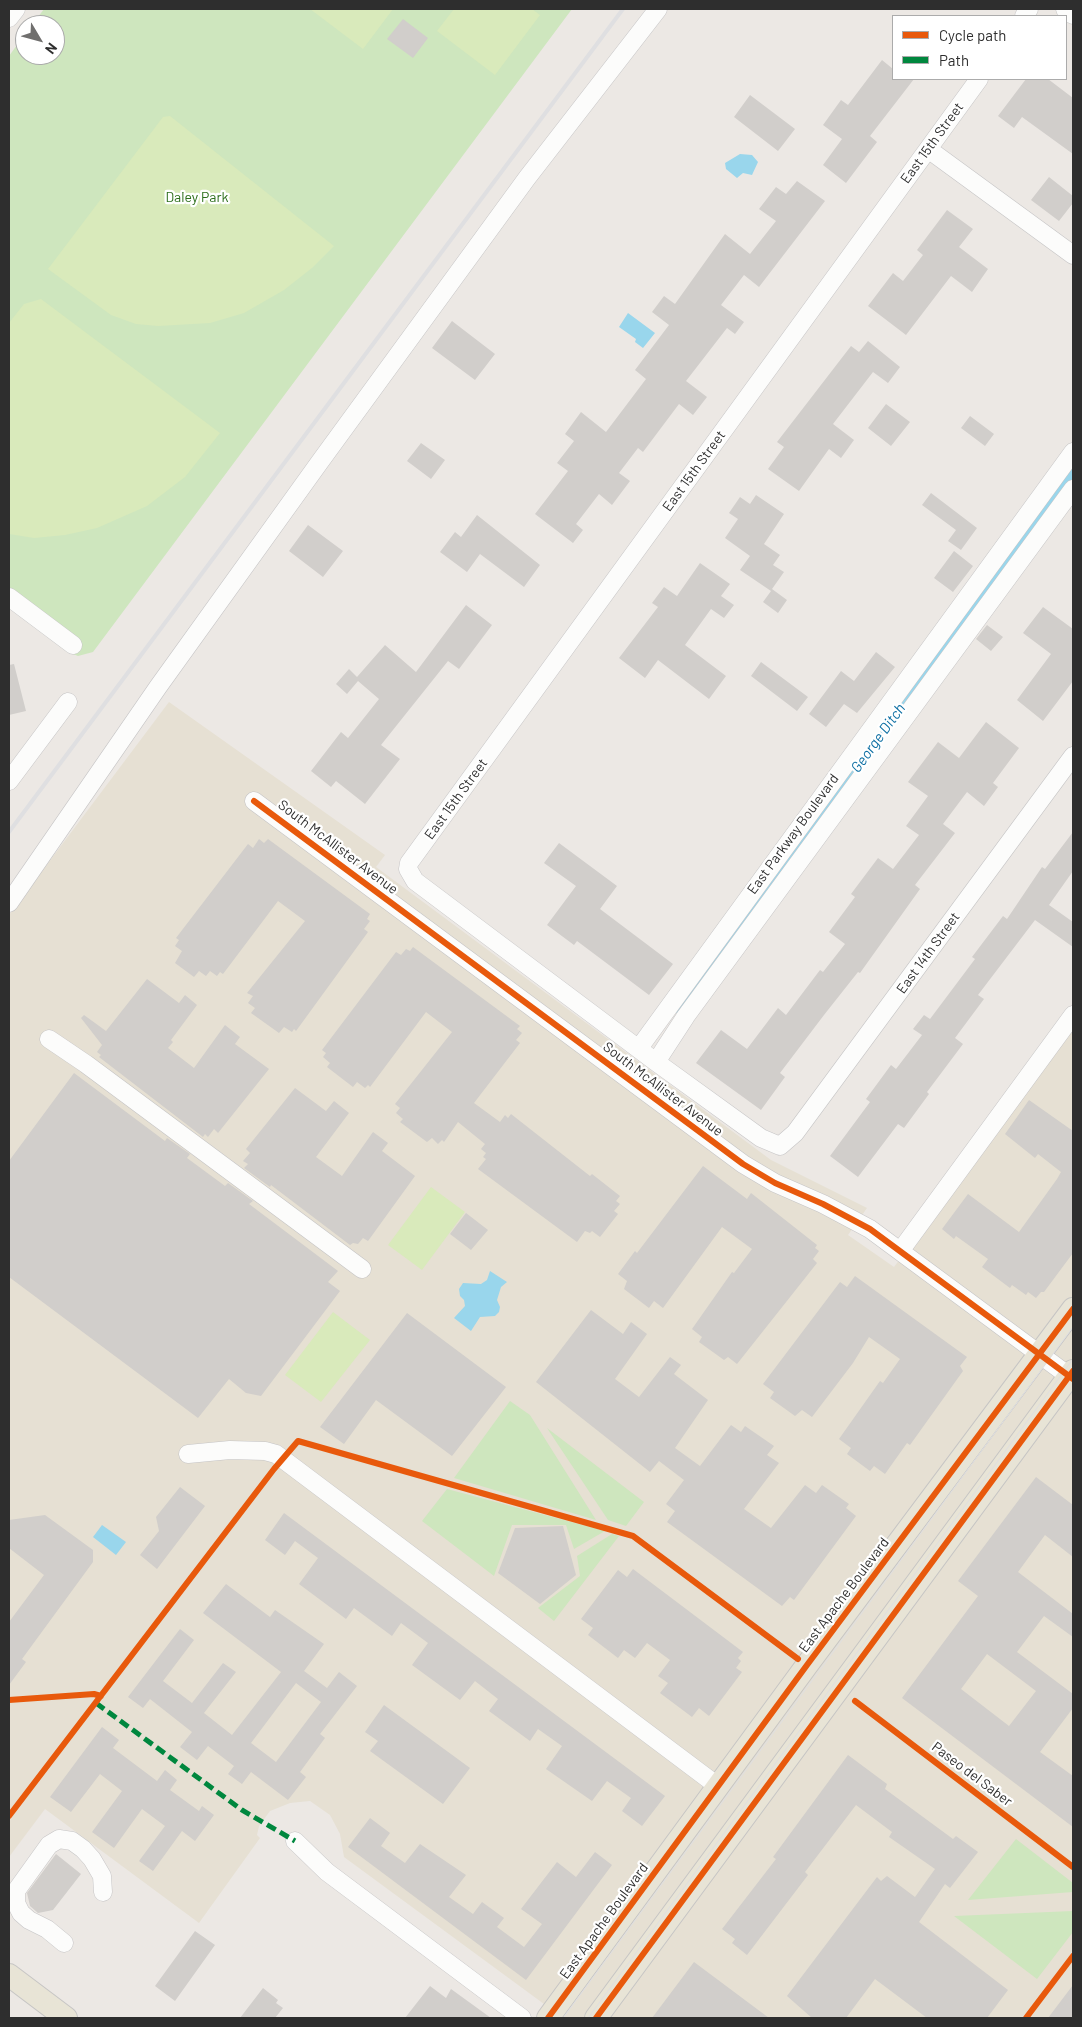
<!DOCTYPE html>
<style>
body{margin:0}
#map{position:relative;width:1082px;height:2027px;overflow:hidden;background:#ece8e4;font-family:Barlow,sans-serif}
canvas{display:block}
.frame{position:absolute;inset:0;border:10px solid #2e2e2e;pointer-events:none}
.legend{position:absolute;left:892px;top:15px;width:175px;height:65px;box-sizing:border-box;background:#fff;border:1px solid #ababab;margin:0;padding:6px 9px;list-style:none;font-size:15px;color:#2e2e2e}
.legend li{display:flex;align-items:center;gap:10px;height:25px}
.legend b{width:25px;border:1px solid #ababab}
.north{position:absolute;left:15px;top:15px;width:50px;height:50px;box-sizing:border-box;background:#fff;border:1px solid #ababab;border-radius:50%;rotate:127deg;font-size:14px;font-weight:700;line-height:20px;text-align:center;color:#2e2e2e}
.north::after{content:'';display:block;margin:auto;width:18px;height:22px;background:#706f6e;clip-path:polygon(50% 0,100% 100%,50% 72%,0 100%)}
</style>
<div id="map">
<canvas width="1082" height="2027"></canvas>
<div class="frame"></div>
<ul class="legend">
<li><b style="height:6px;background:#e8590c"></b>Cycle path</li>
<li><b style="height:6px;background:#00873e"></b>Path</li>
</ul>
<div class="north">N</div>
</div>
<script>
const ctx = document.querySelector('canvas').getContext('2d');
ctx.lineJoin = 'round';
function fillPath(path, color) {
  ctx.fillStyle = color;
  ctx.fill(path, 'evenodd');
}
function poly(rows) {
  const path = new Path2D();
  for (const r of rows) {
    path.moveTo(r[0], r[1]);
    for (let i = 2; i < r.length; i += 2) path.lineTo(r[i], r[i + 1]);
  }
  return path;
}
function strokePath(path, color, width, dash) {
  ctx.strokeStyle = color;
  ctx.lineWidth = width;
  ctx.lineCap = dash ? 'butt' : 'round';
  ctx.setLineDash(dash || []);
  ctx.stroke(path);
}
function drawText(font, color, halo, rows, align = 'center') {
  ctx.font = font + ' Barlow,sans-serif';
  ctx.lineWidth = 4.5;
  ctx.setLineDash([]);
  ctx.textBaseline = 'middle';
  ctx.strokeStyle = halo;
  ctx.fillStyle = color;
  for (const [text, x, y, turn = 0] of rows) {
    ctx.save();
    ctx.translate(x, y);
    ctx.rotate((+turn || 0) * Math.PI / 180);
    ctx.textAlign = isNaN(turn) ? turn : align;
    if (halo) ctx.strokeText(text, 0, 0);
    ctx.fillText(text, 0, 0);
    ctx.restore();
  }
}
const education = poly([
 [169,702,385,855,376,867,771,1160,867,1208,848,1235,894,1267,1073,1026,1073,2018,563,2018,344,1857,340,1834,330,1815,310,1801,290,1803,270,1811,259,1826,257,1835,260,1838,199,1923,45,1809,9,1857,9,915]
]);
const green = poly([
 [44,9,572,9,93,652,78,656,66,651,9,608,9,56,25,34,25,55,55,55,55,25,32,25],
 [510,1401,530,1415,596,1520,454,1478],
 [547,1428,644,1502,626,1526,608,1520],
 [447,1489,605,1531,574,1549,566,1525,512,1525,494,1576,422,1521],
 [612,1534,619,1536,554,1621,538,1608,580,1576,577,1556],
 [1016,1839,1073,1883,1073,1892,968,1900],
 [1073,1911,1073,1932,1037,1979,954,1916]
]);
const pitch = poly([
 [310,9,393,9,363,49],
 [454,9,532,9,540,15,495,75,437,31],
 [170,116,334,246,312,268,284,290,244,313,210,323,158,326,136,324,111,315,48,269,163,117],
 [41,299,220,433,185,477,147,506,97,528,65,535,34,538,9,534,9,323,24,304],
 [431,1187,465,1212,422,1270,388,1245],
 [333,1312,370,1340,321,1402,285,1375]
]);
const water = poly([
 [740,154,752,155,758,162,752,175,743,173,737,178,726,169,725,163],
 [628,313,655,333,643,348,635,342,636,339,619,327],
 [490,1271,507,1282,501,1287,497,1300,500,1307,499,1312,495,1316,480,1317,471,1331,454,1318,465,1306,464,1300,460,1296,459,1289,463,1283,481,1284,487,1280],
 [102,1525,126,1542,116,1555,93,1537]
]);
const canal = poly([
 [682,1005,1073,471]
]);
const building = poly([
 [403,19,428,38,413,58,387,39],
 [882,60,893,69,893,79,914,79,870,136,877,142,846,183,823,165,842,139,823,125,841,100,848,105],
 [1026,79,1048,79,1073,98,1073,154,1022,117,1014,128,998,116],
 [750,95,795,129,778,151,734,117],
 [1049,177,1073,196,1073,203,1059,221,1031,200],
 [797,181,825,201,759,287,744,275,721,305,744,322,735,334,727,328,686,381,707,397,693,415,679,404,643,452,638,448,619,473,630,481,612,505,599,494,576,524,583,530,573,543,535,514,568,471,557,463,574,441,565,434,581,412,606,432,646,379,635,370,669,325,652,312,664,296,675,304,725,234,750,254,776,221,759,209,776,187,786,194],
 [947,210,973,229,959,247,988,269,972,292,951,276,906,335,868,306,893,273,903,281,923,255,917,250],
 [452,321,495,354,475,380,432,348],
 [868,341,900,367,888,383,873,372,833,424,854,440,841,458,829,449,799,491,768,469,784,447,777,442,851,346,859,352],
 [886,404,910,422,891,446,868,428],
 [970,416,994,434,985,446,961,428],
 [421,443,445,460,431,479,407,461],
 [931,493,977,528,961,550,948,541,956,530,922,505],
 [756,495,784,514,764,544,780,555,773,565,784,572,772,589,787,600,778,613,763,602,771,591,740,570,750,556,725,538,738,519,729,513,740,497,750,504],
 [477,515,540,565,524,587,480,554,467,572,440,552,455,532,461,537],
 [308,525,343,551,323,577,289,551],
 [954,551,973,566,953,592,934,578],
 [700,563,730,584,721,596,734,605,724,618,711,609,685,645,726,676,709,699,658,660,645,678,619,658,658,607,652,603,664,587,677,596],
 [466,605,492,625,459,669,448,661,381,745,400,759,365,804,336,781,331,787,311,771,341,732,348,738,379,699,358,681,347,694,336,684,349,669,357,677,385,645,416,672],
 [1043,607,1073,629,1073,681,1043,721,1017,700,1051,654,1023,633],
 [987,625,1003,637,991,651,976,639],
 [876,652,895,667,857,713,844,704,826,727,809,714,841,671,854,681],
 [761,662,808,697,797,711,751,676],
 [14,664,26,711,9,715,9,665],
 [986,722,1019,748,993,783,998,787,984,806,967,792,943,824,955,833,915,885,920,889,860,973,858,972,824,1015,780,1073,785,1077,761,1110,696,1063,721,1030,747,1049,778,1008,786,1015,820,970,823,972,845,944,829,932,855,897,851,894,878,858,893,869,919,835,906,826,928,796,908,782,938,742,959,758],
 [1073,832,1073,871,1049,905,1073,922,1073,947,1035,920,978,995,984,999,955,1038,963,1044,927,1092,929,1094,904,1128,898,1124,858,1177,830,1156,870,1102,866,1099,891,1065,896,1069,922,1035,913,1029,924,1015,930,1019,975,959,972,957,1003,916,1007,919,1042,867,1045,869],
 [259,839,264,843,268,839,370,914,367,919,370,921,364,929,368,932,296,1031,294,1029,292,1032,284,1027,279,1033,251,1013,255,1008,248,1003,253,996,247,993,305,921,278,901,223,974,220,972,217,976,210,971,206,976,199,971,194,977,175,963,182,951,175,946,179,940,176,938,248,844,253,848],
 [559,843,617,886,600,909,673,964,649,995,577,941,574,945,547,925,576,886,544,863],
 [413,947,520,1026,517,1029,522,1033,516,1040,520,1043,474,1103,500,1122,505,1115,508,1118,511,1114,590,1176,592,1174,620,1196,616,1201,620,1204,614,1211,618,1214,600,1237,592,1231,590,1233,585,1231,577,1242,478,1169,486,1159,483,1157,486,1153,481,1149,485,1144,458,1122,444,1142,442,1140,438,1144,432,1138,427,1142,400,1122,403,1119,396,1113,400,1108,395,1104,452,1032,426,1012,370,1087,368,1085,365,1088,357,1082,353,1087,327,1067,330,1063,323,1057,326,1053,322,1050,396,952,401,955,406,949,410,951],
 [147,979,179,1003,185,995,197,1005,171,1040,173,1042,168,1048,194,1068,225,1025,240,1037,235,1044,269,1069,218,1133,214,1129,208,1137,205,1134,203,1137,99,1057,101,1055,97,1052,102,1045,81,1018,84,1015,106,1031],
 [74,1073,165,1141,167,1138,190,1154,187,1158,225,1186,228,1183,253,1201,249,1204,338,1271,328,1282,340,1291,261,1396,246,1393,229,1379,198,1418,9,1277,9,1161],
 [295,1088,326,1111,334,1101,349,1113,316,1157,342,1176,373,1132,388,1143,382,1151,415,1176,368,1241,363,1238,358,1244,353,1243,350,1245,271,1185,270,1187,244,1168,248,1164,243,1161,250,1153,246,1149],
 [1029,1100,1073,1131,1073,1253,1044,1292,1041,1292,1036,1298,1028,1292,1026,1295,1012,1285,1010,1288,982,1267,988,1259,956,1236,954,1239,942,1229,968,1194,1019,1232,1057,1179,1061,1172,1038,1154,1035,1158,1005,1134],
 [703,1166,747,1199,751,1193,817,1245,815,1248,819,1251,813,1259,817,1263,737,1364,728,1357,724,1360,699,1342,702,1337,692,1329,732,1272,734,1273,752,1249,722,1227,663,1308,654,1301,649,1308,624,1289,627,1281,618,1274,635,1251,637,1253],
 [466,1213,488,1230,471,1250,450,1234],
 [855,1276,967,1357,960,1366,963,1371,910,1445,907,1443,885,1474,874,1466,870,1471,847,1454,851,1448,839,1439,880,1381,883,1383,900,1359,869,1337,853,1363,812,1417,802,1410,795,1416,770,1398,774,1392,763,1384,840,1282,847,1287],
 [591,1310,623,1334,631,1322,647,1334,615,1379,639,1397,670,1357,681,1365,674,1374,708,1400,675,1448,700,1466,731,1425,741,1432,745,1426,774,1446,767,1455,779,1463,744,1509,771,1528,805,1485,816,1493,822,1485,849,1504,846,1508,856,1516,794,1600,790,1597,782,1606,667,1522,675,1511,666,1504,684,1480,659,1461,650,1472,536,1382],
 [407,1313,506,1387,452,1456,376,1400,344,1444,320,1427],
 [1036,1477,1073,1505,1073,1557,1045,1535,1018,1572,1073,1614,1073,1637,1044,1616,1017,1652,1073,1694,1073,1708,1040,1752,1073,1776,1073,1827,902,1698,978,1596,958,1581],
 [987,1654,1036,1691,1009,1726,961,1689],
 [180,1487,205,1506,157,1569,140,1555,159,1531,156,1517],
 [284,1513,665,1796,642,1826,622,1811,631,1798,607,1781,592,1801,546,1769,562,1746,538,1729,530,1741,489,1711,498,1699,475,1681,460,1700,412,1665,428,1643,401,1623,392,1636,354,1608,346,1619,299,1584,318,1558,295,1541,285,1555,265,1540],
 [45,1515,93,1550,93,1562,22,1659,26,1662,9,1685,9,1622,44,1575,9,1548,9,1520],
 [563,1526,576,1575,540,1604,498,1573,515,1528],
 [633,1569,743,1652,738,1658,741,1661,736,1668,742,1672,709,1716,699,1708,692,1717,660,1693,668,1683,658,1676,670,1660,647,1643,635,1658,624,1650,618,1658,588,1635,593,1628,581,1619,618,1570,627,1577],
 [226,1584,270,1617,275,1610,324,1644,304,1671,327,1688,339,1672,357,1686,320,1734,325,1738,300,1772,306,1777,288,1800,251,1772,242,1784,228,1774,234,1766,208,1746,197,1760,180,1747,192,1732,150,1699,143,1708,128,1697,180,1629,194,1640,163,1681,192,1703,223,1663,236,1672,204,1713,232,1735,281,1672,203,1613],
 [296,1683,321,1702,276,1762,251,1743],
 [384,1705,470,1768,443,1804,370,1751,378,1741,365,1732],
 [102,1727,119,1740,113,1748,157,1781,165,1770,177,1780,170,1790,199,1811,202,1806,214,1815,195,1841,182,1831,153,1871,139,1861,165,1826,142,1809,114,1848,92,1832,122,1791,100,1774,71,1812,50,1797],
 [848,1755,887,1784,885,1789,953,1839,956,1836,978,1852,950,1888,945,1884,919,1922,1008,1990,987,2018,927,2018,875,1979,846,2018,812,2018,787,1996,877,1877,881,1881,887,1876,915,1897,935,1869,889,1837,892,1832,856,1805,805,1872,808,1875,747,1955,732,1943,735,1939,722,1929,776,1859,773,1857],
 [370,1818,390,1833,381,1846,405,1863,420,1844,466,1875,449,1897,473,1914,482,1902,504,1918,497,1927,524,1947,542,1924,521,1909,557,1862,576,1877,595,1852,612,1865,526,1980,348,1847],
 [56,1854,81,1874,53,1910,38,1913,30,1906,27,1893],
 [195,1931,215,1945,175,2001,155,1986],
 [694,1962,769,2018,652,2018],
 [1073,1985,1073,2018,1048,2018],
 [430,1986,446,1998,451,1989,491,2018,405,2018],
 [263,1988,278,2000,276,2003,283,2008,275,2018,240,2018]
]);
const minor = poly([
 [1065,9,1073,15],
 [1024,16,1029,9],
 [9,18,16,9],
 [979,79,409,863,408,869,415,881,656,1062,761,1138,780,1146,795,1133,1073,756],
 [928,149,1073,255],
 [9,597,73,645],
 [9,781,68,702],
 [254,801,743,1164,775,1183,823,1204,870,1229,1073,1379],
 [9,903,158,687,319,463,527,178,658,9],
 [49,1039,86,1064,362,1269],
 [639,1048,1073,452],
 [656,1062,686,1016,1073,489],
 [901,1250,1073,1015],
 [188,1454,230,1450,265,1451,276,1454,719,1787],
 [295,1841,327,1872,522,2018],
 [64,1943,47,1929,29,1920,21,1913,16,1903,16,1891,49,1845,59,1839,72,1841,83,1849,92,1859,102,1876,103,1892]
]);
const major = poly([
 [9,1975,66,2018],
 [548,2018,807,1665,1073,1309],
 [596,2018,1073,1371]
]);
const tram = poly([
 [563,2018,1073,1327],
 [588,2018,1073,1359]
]);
const rail = poly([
 [9,832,623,9]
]);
const quiet = poly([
 [96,1703,242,1810,295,1841]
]);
const cycleway = poly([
 [254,801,743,1164,775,1183,823,1204,870,1229,1073,1379],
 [9,1700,94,1694,101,1696],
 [855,1701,1073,1867],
 [9,1816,274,1469,298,1441,633,1536,798,1659],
 [548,2018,807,1665,1073,1309],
 [596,2018,1073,1371],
 [1026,2018,1073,1956]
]);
const streetNames = [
 ["East 15th Street",932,143,-54],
 ["East 15th Street",694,471,-54],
 ["East 15th Street",456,799,-54],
 ["East Parkway Boulevard",793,834,-54],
 ["South McAllister Avenue",338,847,37],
 ["East 14th Street",928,953,-54],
 ["South McAllister Avenue",663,1089,37],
 ["East Apache Boulevard",844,1595,-53],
 ["Paseo del Saber",972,1774,37],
 ["East Apache Boulevard",604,1921,-54]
];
const parkNames = [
 ["Daley Park",197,197]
];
const waterNames = [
 ["George Ditch",878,738,-54]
];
fillPath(education, '#e6e0d3');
fillPath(green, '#cee6be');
fillPath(pitch, '#d9eabb');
fillPath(water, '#99d6ec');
strokePath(canal, '#99d6ec', 19);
fillPath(building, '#d1cecb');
strokePath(minor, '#c5c4c5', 19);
strokePath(major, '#c6c5c4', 24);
strokePath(minor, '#fcfcfb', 18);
strokePath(major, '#e8e4d6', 22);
strokePath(tram, '#dfdfe1', 1);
strokePath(rail, '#dfdfe1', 4);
strokePath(quiet, '#00873e', 5, [10, 5]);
strokePath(cycleway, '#e8590c', 6);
drawText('14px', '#2e2e2e', '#fff', streetNames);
drawText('14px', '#2c6e1b', '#fff', parkNames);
drawText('italic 15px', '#0d6fa3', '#fff', waterNames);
</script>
